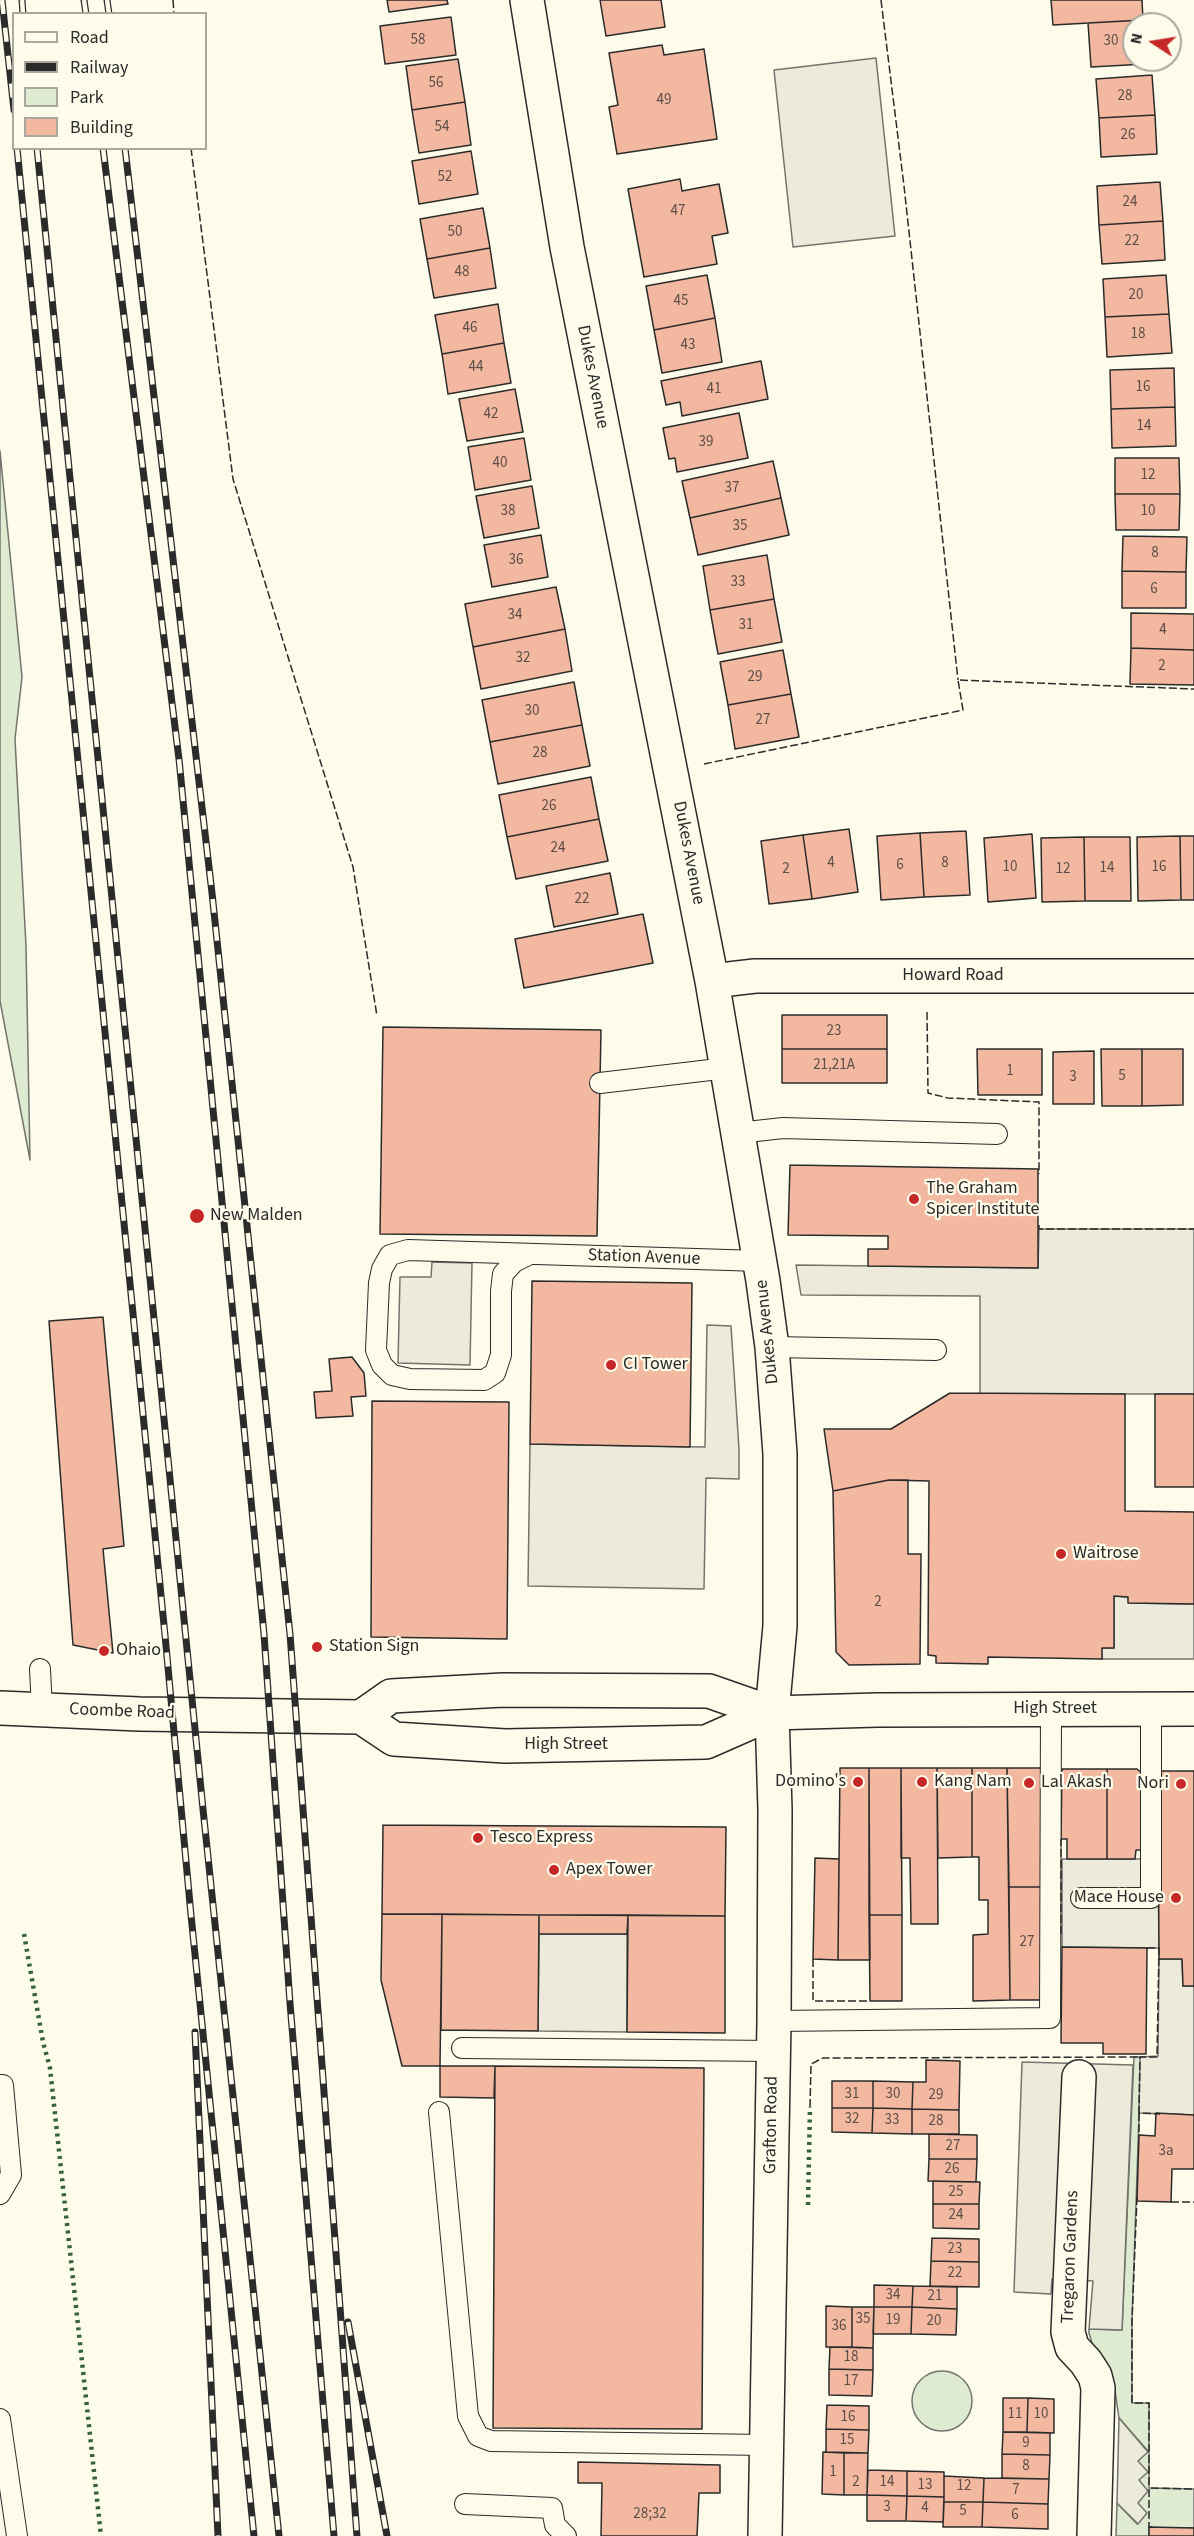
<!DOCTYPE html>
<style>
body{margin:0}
#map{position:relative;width:1194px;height:2536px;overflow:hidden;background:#fdfbea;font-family:"Source Sans 3",sans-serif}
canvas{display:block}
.legend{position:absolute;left:12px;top:12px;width:195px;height:138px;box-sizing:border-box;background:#fdfbea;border:2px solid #a9a89e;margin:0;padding:8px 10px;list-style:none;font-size:18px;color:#2b2b2b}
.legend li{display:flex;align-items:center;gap:12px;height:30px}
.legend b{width:30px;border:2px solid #a9a89e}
.north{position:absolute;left:1122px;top:12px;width:60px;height:60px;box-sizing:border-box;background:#fdfbea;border:2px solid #a9a89e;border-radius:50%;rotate:282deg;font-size:16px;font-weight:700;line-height:24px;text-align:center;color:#2b2b2b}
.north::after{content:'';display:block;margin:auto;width:21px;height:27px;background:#c62828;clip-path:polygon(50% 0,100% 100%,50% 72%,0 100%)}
</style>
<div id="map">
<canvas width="1194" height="2536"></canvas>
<ul class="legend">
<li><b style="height:8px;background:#fdfbea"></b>Road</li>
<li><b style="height:8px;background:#2b2b2b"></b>Railway</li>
<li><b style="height:16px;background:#deebd1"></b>Park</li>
<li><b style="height:16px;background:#f2b8a0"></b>Building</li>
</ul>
<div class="north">N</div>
</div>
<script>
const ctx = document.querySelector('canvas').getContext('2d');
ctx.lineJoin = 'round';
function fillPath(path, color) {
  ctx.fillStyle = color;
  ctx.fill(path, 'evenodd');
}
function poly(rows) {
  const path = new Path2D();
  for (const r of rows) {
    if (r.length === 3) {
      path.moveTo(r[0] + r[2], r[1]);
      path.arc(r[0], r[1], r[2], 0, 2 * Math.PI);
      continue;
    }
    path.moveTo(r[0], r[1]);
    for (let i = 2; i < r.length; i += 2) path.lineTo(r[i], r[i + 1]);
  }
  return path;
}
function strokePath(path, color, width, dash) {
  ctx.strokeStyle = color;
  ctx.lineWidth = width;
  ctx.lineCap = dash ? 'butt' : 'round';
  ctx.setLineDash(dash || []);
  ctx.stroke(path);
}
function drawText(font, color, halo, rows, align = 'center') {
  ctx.font = font + ' "Source Sans 3",sans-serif';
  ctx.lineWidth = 4.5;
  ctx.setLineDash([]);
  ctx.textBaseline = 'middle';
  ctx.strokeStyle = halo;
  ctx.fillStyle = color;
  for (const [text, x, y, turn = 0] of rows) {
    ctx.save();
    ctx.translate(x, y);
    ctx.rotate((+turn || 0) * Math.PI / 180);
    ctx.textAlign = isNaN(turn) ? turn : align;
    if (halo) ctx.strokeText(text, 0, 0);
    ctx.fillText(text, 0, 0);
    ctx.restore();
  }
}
const green = poly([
 [0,451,22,677,15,739,26,946,30,1160,0,1001,0,451],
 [1134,2057,1141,2057,1132,2320,1132,2403,1149,2403,1149,2488,1194,2489,1194,2528,1149,2528,1149,2536,1116,2536,1117,2503,1137,2524,1138,2461,1148,2451,1119,2418,1113,2377,1105,2360,1092,2343,1089,2333,1089,2329,1122,2330,1134,2057],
 [942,2401,30]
]);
const parking = poly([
 [876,58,895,236,793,247,774,70,876,58],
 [1039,1229,1194,1229,1194,1394,980,1394,980,1296,801,1295,796,1265,1038,1268,1039,1229],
 [432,1262,472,1263,470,1365,398,1363,400,1277,431,1277,432,1262],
 [707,1325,731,1326,739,1449,739,1479,706,1478,704,1589,528,1586,530,1444,705,1447,707,1325],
 [1114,1596,1128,1597,1129,1603,1194,1604,1194,1659,1102,1659,1102,1648,1114,1648,1114,1596],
 [1062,1859,1158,1859,1159,1948,1062,1947,1062,1859],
 [539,1934,627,1934,627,2032,538,2031,539,1934],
 [1159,1959,1182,1959,1183,1986,1194,1986,1194,2115,1139,2113,1140,2057,1158,2056,1159,1959],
 [1022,2062,1133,2065,1122,2330,1089,2329,1093,2281,1052,2279,1051,2294,1014,2292,1022,2062],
 [1119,2418,1148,2452,1138,2461,1148,2472,1139,2480,1148,2491,1138,2503,1147,2513,1138,2524,1117,2503,1119,2418]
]);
const building = poly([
 [387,0,447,0,448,4,389,12,387,0],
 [600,0,661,0,665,27,606,36,600,0],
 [1051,0,1142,0,1143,20,1053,25,1051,0],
 [451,17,456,55,385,64,380,26,451,17],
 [1143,20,1144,24,1134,24,1134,60,1146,60,1146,64,1091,67,1088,23,1143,20],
 [662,45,664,55,704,49,717,139,617,154,609,107,618,105,609,53,662,45],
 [458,59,465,102,412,110,406,66,458,59],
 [1152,75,1155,115,1099,118,1096,79,1152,75],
 [465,102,471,145,419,153,412,110,465,102],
 [1155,115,1157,154,1101,157,1099,118,1155,115],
 [471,151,478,194,419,204,412,161,471,151],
 [680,179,682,191,719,184,728,233,712,236,717,264,644,277,628,189,680,179],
 [1160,182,1163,221,1099,225,1097,186,1160,182],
 [483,208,490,248,427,259,420,219,483,208],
 [1163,221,1165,260,1102,264,1099,225,1163,221],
 [490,248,496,288,434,298,427,259,490,248],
 [707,275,715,318,654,330,646,286,707,275],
 [1166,275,1169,314,1105,317,1103,279,1166,275],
 [498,304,504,343,442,354,435,315,498,304],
 [1169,314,1172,353,1107,357,1105,317,1169,314],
 [715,318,722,362,662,373,654,330,715,318],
 [504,343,511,383,448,394,442,354,504,343],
 [761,361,768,399,682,416,680,402,666,405,661,381,761,361],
 [1174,368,1175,407,1111,409,1110,370,1174,368],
 [515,389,523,432,467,441,459,399,515,389],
 [1175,407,1176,446,1112,448,1111,409,1175,407],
 [739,413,748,458,677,472,675,458,669,459,663,428,739,413],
 [524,438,531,480,475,490,468,447,524,438],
 [1115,458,1179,458,1180,494,1115,494,1115,458],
 [773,461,781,498,690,518,682,481,773,461],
 [532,486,539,528,484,538,476,496,532,486],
 [1115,494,1180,494,1179,530,1116,530,1115,494],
 [781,498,789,535,698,555,690,518,781,498],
 [541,535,548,577,492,587,484,545,541,535],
 [1123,536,1187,537,1186,572,1122,571,1123,536],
 [767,555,774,599,710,610,703,566,767,555],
 [1122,571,1186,572,1186,608,1122,608,1122,571],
 [556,587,565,629,473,647,465,604,556,587],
 [774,599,782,642,718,654,710,610,774,599],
 [1131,613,1194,614,1194,650,1131,648,1131,613],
 [565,629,572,671,481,689,473,647,565,629],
 [1131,648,1194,650,1194,685,1130,684,1131,648],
 [783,650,791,694,728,705,720,662,783,650],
 [574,682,582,725,490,742,482,700,574,682],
 [791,694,799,737,735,749,728,705,791,694],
 [582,725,590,766,498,784,490,742,582,725],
 [591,777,599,819,507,837,499,795,591,777],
 [599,819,608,861,516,879,507,837,599,819],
 [849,829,858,892,812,899,803,835,849,829],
 [966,831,970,895,924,897,920,833,966,831],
 [920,833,924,897,881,900,877,836,920,833],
 [1032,834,1036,898,988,902,984,838,1032,834],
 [803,835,812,899,769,904,761,841,803,835],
 [1180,836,1194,836,1194,900,1181,900,1180,836],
 [1180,836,1181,900,1138,901,1137,837,1180,836],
 [1084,837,1130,837,1131,901,1085,901,1084,837],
 [1084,837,1085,901,1042,902,1041,838,1084,837],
 [610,873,618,914,554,927,546,886,610,873],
 [643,914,653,963,524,988,515,939,643,914],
 [782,1015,887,1015,887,1049,782,1049,782,1015],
 [383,1027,601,1030,597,1236,380,1234,383,1027],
 [782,1049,887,1049,887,1083,782,1083,782,1049],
 [977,1049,1042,1049,1042,1095,978,1095,977,1049],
 [1101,1049,1142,1049,1142,1106,1102,1106,1101,1049],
 [1142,1049,1183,1049,1183,1105,1142,1106,1142,1049],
 [1094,1051,1094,1104,1053,1104,1053,1052,1094,1051],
 [790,1165,1038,1169,1038,1268,868,1266,868,1249,888,1249,888,1236,788,1235,790,1165],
 [532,1281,692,1283,690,1447,530,1444,532,1281],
 [103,1317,124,1546,103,1549,113,1653,73,1645,49,1321,103,1317],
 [352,1357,364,1373,366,1396,351,1397,353,1416,316,1418,314,1392,332,1391,329,1359,352,1357],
 [950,1393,1125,1394,1125,1511,1194,1512,1194,1604,1128,1603,1128,1597,1114,1596,1114,1648,1102,1648,1102,1659,988,1657,988,1664,936,1663,936,1656,928,1655,929,1481,889,1480,833,1491,824,1429,891,1429,950,1393],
 [1155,1394,1194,1394,1194,1487,1155,1487,1155,1394],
 [372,1401,509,1402,507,1639,371,1637,372,1401],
 [889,1480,908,1480,908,1554,921,1554,920,1664,849,1665,836,1652,833,1491,889,1480],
 [840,1768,869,1768,870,1960,838,1960,840,1768],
 [869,1768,901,1768,902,1915,869,1915,869,1768],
 [901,1768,937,1768,938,1924,911,1924,910,1858,901,1858,901,1768],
 [937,1768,972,1768,972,1857,938,1858,937,1768],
 [972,1768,1007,1768,1010,2000,973,2001,973,1935,988,1934,988,1900,979,1900,979,1857,972,1857,972,1768],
 [1007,1768,1044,1768,1044,1887,1009,1887,1007,1768],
 [1062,1769,1107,1769,1107,1859,1067,1859,1067,1839,1061,1839,1062,1769],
 [1107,1769,1137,1769,1144,1775,1144,1850,1136,1850,1135,1859,1107,1859,1107,1769],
 [1158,1771,1194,1771,1194,1986,1183,1986,1182,1959,1159,1959,1158,1771],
 [383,1825,726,1827,725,1916,382,1914,383,1825],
 [815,1858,839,1859,838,1960,813,1959,815,1858],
 [1009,1887,1044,1887,1043,2000,1010,2000,1009,1887],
 [382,1914,442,1914,440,2066,402,2066,381,1980,382,1914],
 [442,1914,539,1915,538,2031,441,2030,442,1914],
 [539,1915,628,1915,627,1934,539,1934,539,1915],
 [628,1915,725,1916,725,2033,627,2032,628,1915],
 [869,1915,902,1915,902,2001,870,2001,869,1915],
 [1062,1947,1147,1948,1146,2054,1103,2054,1103,2043,1061,2043,1062,1947],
 [926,2060,960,2061,959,2110,912,2109,913,2082,926,2082,926,2060],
 [440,2066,495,2066,494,2098,440,2097,440,2066],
 [495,2066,704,2068,702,2429,493,2428,495,2066],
 [832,2081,873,2081,873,2108,832,2108,832,2081],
 [873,2081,913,2082,912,2109,873,2108,873,2081],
 [832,2108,873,2108,872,2133,832,2132,832,2108],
 [873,2108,912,2109,912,2134,872,2133,873,2108],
 [912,2109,959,2110,959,2134,912,2134,912,2109],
 [1156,2113,1194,2115,1194,2169,1172,2169,1171,2202,1137,2201,1139,2135,1155,2136,1156,2113],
 [929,2134,977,2135,977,2159,929,2159,929,2134],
 [929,2159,977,2159,976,2182,928,2181,929,2159],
 [933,2181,980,2182,979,2204,933,2204,933,2181],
 [933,2204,979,2204,979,2229,933,2228,933,2204],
 [932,2238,979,2239,979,2262,931,2261,932,2238],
 [931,2261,979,2262,979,2287,930,2286,931,2261],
 [874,2285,913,2286,912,2307,874,2307,874,2285],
 [913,2286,957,2287,957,2309,912,2307,913,2286],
 [826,2306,852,2307,852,2347,826,2347,826,2306],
 [852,2307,874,2307,873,2348,852,2347,852,2307],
 [874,2307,912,2307,911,2334,873,2334,874,2307],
 [912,2307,957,2309,956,2335,911,2334,912,2307],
 [830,2347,873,2348,873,2370,829,2369,830,2347],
 [829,2369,873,2370,872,2396,829,2395,829,2369],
 [1003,2398,1028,2398,1027,2432,1003,2432,1003,2398],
 [1028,2398,1054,2399,1054,2433,1027,2432,1028,2398],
 [827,2405,869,2406,869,2430,826,2429,827,2405],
 [826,2429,869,2430,868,2453,826,2452,826,2429],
 [1003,2432,1050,2433,1050,2455,1002,2454,1003,2432],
 [823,2452,844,2453,844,2495,822,2494,823,2452],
 [844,2453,868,2453,867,2495,844,2495,844,2453],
 [1002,2454,1050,2455,1049,2479,1002,2478,1002,2454],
 [578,2462,720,2465,720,2493,699,2493,697,2536,601,2536,602,2483,578,2483,578,2462],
 [868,2470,907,2471,907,2496,867,2495,868,2470],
 [907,2471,944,2472,944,2497,907,2496,907,2471],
 [944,2476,984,2478,983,2502,944,2502,944,2476],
 [984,2478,1049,2479,1048,2504,983,2502,984,2478],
 [867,2495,907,2496,906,2521,867,2521,867,2495],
 [907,2496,944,2497,943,2522,906,2521,907,2496],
 [944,2502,983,2502,982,2527,943,2527,944,2502],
 [983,2502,1048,2504,1048,2529,982,2527,983,2502],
 [1149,2527,1194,2528,1194,2536,1149,2536,1149,2527]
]);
const lane = poly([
 [600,1083,727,1068],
 [738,1133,783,1128,997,1134],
 [528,1255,514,1262,503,1274,501,1291,501,1355,495,1373,484,1380,410,1379,392,1375,382,1365,376,1350,379,1283,382,1269,390,1255,408,1250,760,1261],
 [772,1347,936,1350],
 [40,1669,42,1710],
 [1081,1898,1151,1898,1151,1709],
 [774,2021,1050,2018,1051,1709],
 [462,2048,773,2051],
 [0,2085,3,2085,11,2175,0,2194],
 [439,2112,468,2416,478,2436,491,2441,765,2445],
 [0,2419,17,2536],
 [465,2504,552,2508,555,2525,566,2536]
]);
const street = poly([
 [527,0,567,247,712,981,763,1281,772,1347,780,1454,780,1626,772,1713,775,1810,774,2021,765,2536],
 [712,981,755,976,1194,976],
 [1079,2077,1068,2332,1072,2347,1086,2362,1095,2376,1098,2388,1094,2536]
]);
const secondary = poly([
 [0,1708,139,1714,361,1717,394,1739,505,1746,706,1742,772,1713],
 [361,1717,391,1696,503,1690,709,1691,772,1713,877,1710,1194,1709]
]);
const rail = poly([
 [2,0,14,110],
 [22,0,23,14],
 [84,0,86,14],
 [107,0,109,14],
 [17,148,165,1635,191,1915,254,2536],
 [37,148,203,1809,279,2536],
 [103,148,179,759,264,1634,290,2003,334,2536],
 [125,148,212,893,290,1634,357,2536],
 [195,2032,218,2536],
 [348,2322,387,2536]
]);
const hedge = poly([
 [24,1934,43,2042,50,2068,101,2536],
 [808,2205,810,2107]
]);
const fence = poly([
 [173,0,174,14],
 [881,0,904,186,958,680],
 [191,148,233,479,353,867,377,1016],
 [704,764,963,710,958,680,1194,689],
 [927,1012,928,1093,948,1098,1039,1102,1039,1174],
 [1039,1225,1039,1229,1194,1229],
 [1061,1934,1061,1839],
 [1147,1948,1159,1948,1157,2057,1140,2057,1139,2113,1160,2114],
 [813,1959,813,2001,870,2001],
 [810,2107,811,2064,823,2058,1141,2057],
 [1139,2113,1139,2137],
 [1137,2197,1132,2320,1132,2403,1149,2403,1149,2488],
 [1171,2202,1194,2202],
 [1152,2527,1149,2527,1149,2488,1194,2489]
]);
const markers = [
 [914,1199,6,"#c62828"],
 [197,1216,8,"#c62828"],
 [611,1365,6,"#c62828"],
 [1061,1554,6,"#c62828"],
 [317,1647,6,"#c62828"],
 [104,1651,6,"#c62828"],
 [858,1782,6,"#c62828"],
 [922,1782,6,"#c62828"],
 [1029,1783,6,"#c62828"],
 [1181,1784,6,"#c62828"],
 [478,1838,6,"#c62828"],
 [554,1870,6,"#c62828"],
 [1176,1898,6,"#c62828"]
];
const numberNames = [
 ["58",418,41],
 ["30",1111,42],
 ["56",436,84],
 ["28",1125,97],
 ["49",664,101],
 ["54",442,128],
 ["26",1128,136],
 ["52",445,178],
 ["24",1130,203],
 ["47",678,212],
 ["50",455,233],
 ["22",1132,242],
 ["48",462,273],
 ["20",1136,296],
 ["45",681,302],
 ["46",470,329],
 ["18",1138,335],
 ["43",688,346],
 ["44",476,368],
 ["16",1143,388],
 ["41",714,390],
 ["42",491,415],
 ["14",1144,427],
 ["39",706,443],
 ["40",500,464],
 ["12",1148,476],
 ["37",732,489],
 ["38",508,512],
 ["10",1148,512],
 ["35",740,527],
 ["8",1155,554],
 ["36",516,561],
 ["33",738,583],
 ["6",1154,590],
 ["34",515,616],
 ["31",746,626],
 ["4",1163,631],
 ["32",523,659],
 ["2",1162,667],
 ["29",755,678],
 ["30",532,712],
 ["27",763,721],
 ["28",540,754],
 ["26",549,807],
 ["24",558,849],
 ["4",831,864],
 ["8",945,864],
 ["6",900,866],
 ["10",1010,868],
 ["16",1159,868],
 ["14",1107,869],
 ["2",786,870],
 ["12",1063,870],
 ["22",582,900],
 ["23",834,1032],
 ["21,21A",834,1066],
 ["1",1010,1072],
 ["5",1122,1077],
 ["3",1073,1078],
 ["2",878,1603],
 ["27",1027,1943],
 ["31",852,2095],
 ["30",893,2095],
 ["29",936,2096],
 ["32",852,2120],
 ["33",892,2121],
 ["28",936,2122],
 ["27",953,2147],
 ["3a",1166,2152],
 ["26",952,2170],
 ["25",956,2193],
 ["24",956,2216],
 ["23",955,2250],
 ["22",955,2274],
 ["34",893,2296],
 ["21",935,2297],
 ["35",863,2320],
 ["19",893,2321],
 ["20",934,2322],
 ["36",839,2327],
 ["18",851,2358],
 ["17",851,2382],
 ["11",1015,2415],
 ["10",1041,2415],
 ["16",848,2418],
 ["15",847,2441],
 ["9",1026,2444],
 ["8",1026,2467],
 ["1",833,2473],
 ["2",856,2483],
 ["14",887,2483],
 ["13",925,2486],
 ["12",964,2487],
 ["7",1016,2491],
 ["3",887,2508],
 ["4",925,2509],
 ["5",963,2512],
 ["28;32",650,2515],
 ["6",1015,2516]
];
const streetNames = [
 ["Dukes Avenue",592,377,79],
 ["Dukes Avenue",688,853,79],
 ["Howard Road",953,976],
 ["Station Avenue",644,1258,2],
 ["Dukes Avenue",768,1332,-96],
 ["High Street",1055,1709],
 ["Coombe Road",122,1712,2],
 ["High Street",566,1745],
 ["Grafton Road",772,2125,-89],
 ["Tregaron Gardens",1071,2257,-88]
];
const poiNames = [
 ["The Graham",926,1189],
 ["Spicer Institute",926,1210],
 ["New Malden",210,1216],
 ["CI Tower",623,1365],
 ["Waitrose",1073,1554],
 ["Station Sign",329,1647],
 ["Ohaio",116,1651],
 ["Domino's",846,1782,"right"],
 ["Kang Nam",934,1782],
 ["Lal Akash",1041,1783],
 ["Nori",1169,1784,"right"],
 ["Tesco Express",490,1838],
 ["Apex Tower",566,1870],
 ["Mace House",1164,1898,"right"]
];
fillPath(green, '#deebd1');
strokePath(green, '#74746e', 1.5);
fillPath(parking, '#eceadb');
strokePath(parking, '#74746e', 1.5);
fillPath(building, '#f2b8a0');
strokePath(building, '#2b2b2b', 1.5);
strokePath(lane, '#2b2b2b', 22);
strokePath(street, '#2b2b2b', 36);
strokePath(secondary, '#2b2b2b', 36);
strokePath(lane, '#fdfbea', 20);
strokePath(street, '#fdfbea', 33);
strokePath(secondary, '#fdfbea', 33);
strokePath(rail, '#2b2b2b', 7);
strokePath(rail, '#fdfbea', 4.5, [14]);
strokePath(hedge, '#34623c', 4.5, [3, 4.5]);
strokePath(fence, '#2b2b2b', 1.5, [8, 3]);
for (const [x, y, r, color] of markers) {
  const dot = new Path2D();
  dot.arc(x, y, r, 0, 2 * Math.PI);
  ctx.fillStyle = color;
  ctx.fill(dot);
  strokePath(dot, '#fdfbea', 2);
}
drawText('15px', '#5d4e48', null, numberNames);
drawText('18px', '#2b2b2b', '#fdfbea', streetNames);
drawText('18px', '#2b2b2b', '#fdfbea', poiNames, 'left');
</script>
